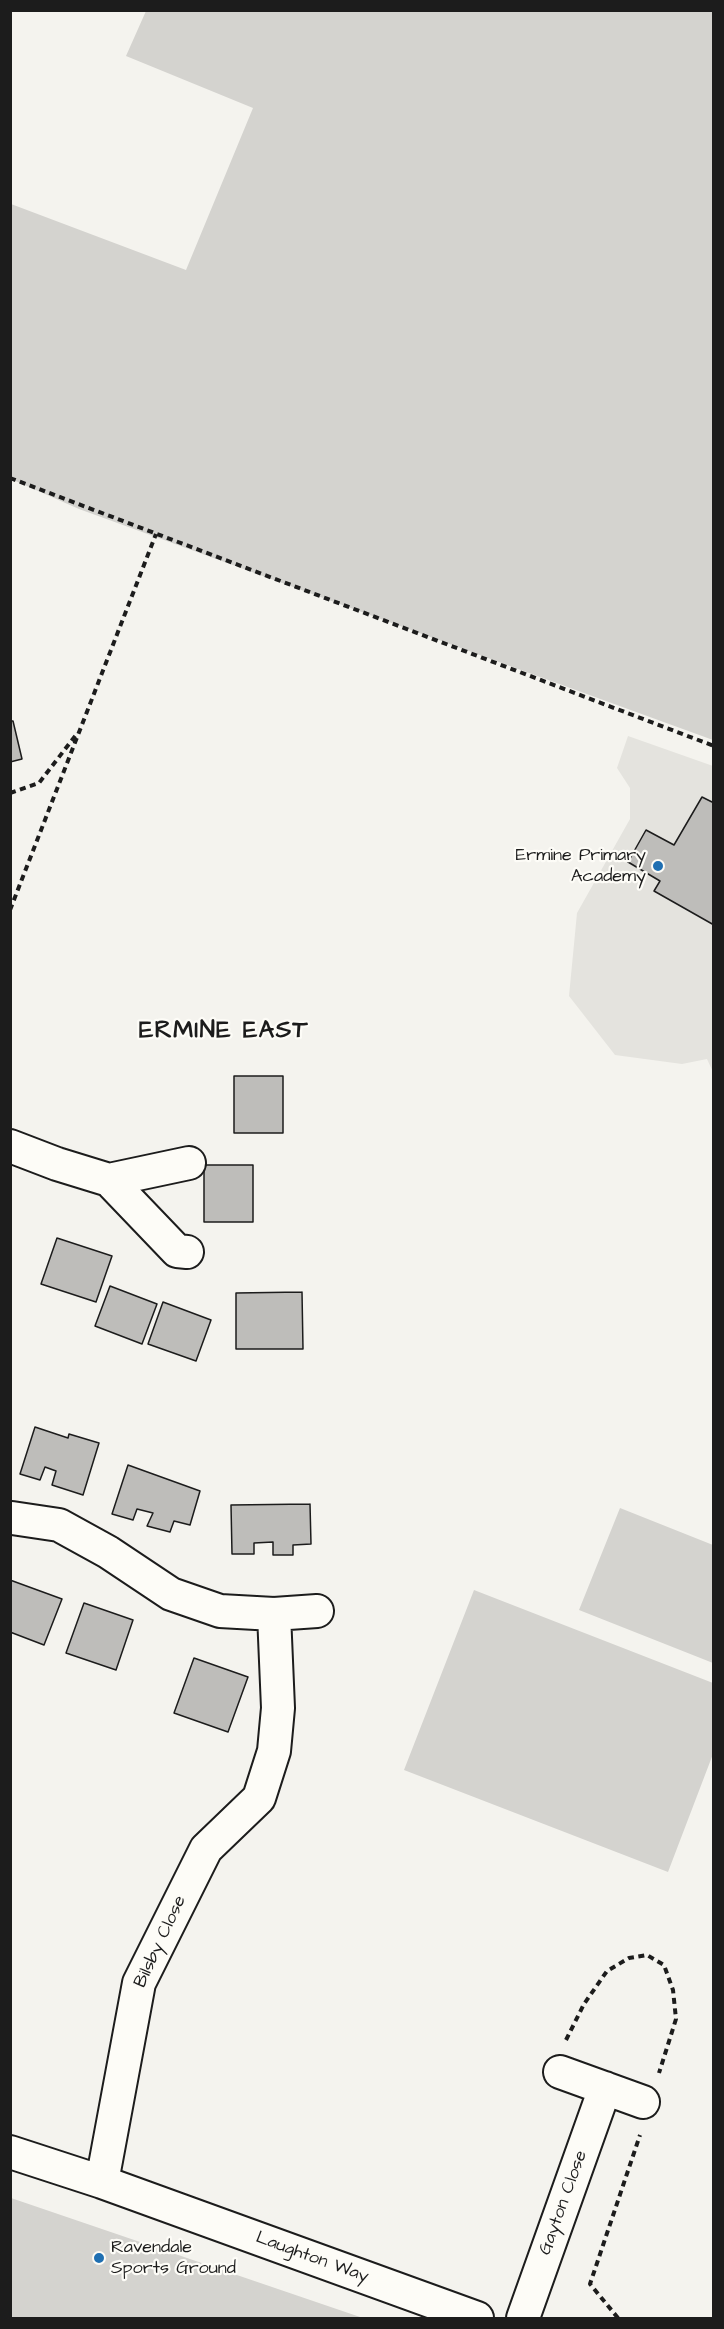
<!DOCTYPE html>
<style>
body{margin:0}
#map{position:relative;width:724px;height:2329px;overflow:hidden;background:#f4f3ee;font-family:"Architects Daughter",sans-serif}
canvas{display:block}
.frame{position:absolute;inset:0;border:12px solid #1c1c1c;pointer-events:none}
</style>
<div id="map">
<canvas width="724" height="2329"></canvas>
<div class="frame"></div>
</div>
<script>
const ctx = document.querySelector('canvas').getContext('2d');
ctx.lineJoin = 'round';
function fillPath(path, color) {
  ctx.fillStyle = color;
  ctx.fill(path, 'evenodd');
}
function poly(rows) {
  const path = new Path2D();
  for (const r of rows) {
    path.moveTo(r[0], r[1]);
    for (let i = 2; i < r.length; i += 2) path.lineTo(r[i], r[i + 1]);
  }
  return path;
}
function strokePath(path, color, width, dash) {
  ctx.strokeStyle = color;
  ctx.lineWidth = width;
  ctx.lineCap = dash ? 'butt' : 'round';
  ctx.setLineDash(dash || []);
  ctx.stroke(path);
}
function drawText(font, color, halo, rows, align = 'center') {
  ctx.font = font + ' "Architects Daughter",sans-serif';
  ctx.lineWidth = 4.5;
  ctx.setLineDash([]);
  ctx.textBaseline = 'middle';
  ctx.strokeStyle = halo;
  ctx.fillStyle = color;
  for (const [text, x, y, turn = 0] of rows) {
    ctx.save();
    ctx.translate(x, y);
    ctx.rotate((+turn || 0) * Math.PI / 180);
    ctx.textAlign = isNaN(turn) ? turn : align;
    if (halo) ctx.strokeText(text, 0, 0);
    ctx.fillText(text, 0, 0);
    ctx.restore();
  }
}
const built = poly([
 [628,736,713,766,713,1072,707,1059,682,1064,615,1055,569,996,577,913,630,819,630,788,617,768]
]);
const green = poly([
 [146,11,713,11,713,740,79,509,11,479,11,204,186,270,253,108,126,56],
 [620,1508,713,1545,713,1663,579,1610],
 [474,1590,713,1683,713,1754,668,1872,404,1770],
 [10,2198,11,2198,363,2318,11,2318]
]);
const building = poly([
 [10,721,13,721,22,759,10,762,10,721],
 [702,797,714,803,714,925,654,891,660,881,628,862,646,830,674,845,702,797],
 [234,1076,283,1076,283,1133,234,1133,234,1076],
 [204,1165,253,1165,253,1222,204,1222,204,1165],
 [57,1238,112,1256,96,1302,41,1284,57,1238],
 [110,1286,157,1304,142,1344,95,1326,110,1286],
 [302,1292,303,1349,236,1349,236,1293,302,1292],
 [163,1302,211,1320,196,1361,148,1344,163,1302],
 [35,1427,68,1438,69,1434,99,1443,83,1495,52,1485,56,1471,45,1467,40,1480,20,1474,35,1427],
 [128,1465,200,1491,190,1525,174,1521,170,1532,147,1526,153,1513,137,1509,133,1520,112,1514,128,1465],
 [310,1504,311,1544,293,1545,293,1555,273,1555,273,1542,254,1543,254,1554,232,1554,231,1505,310,1504],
 [10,1580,62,1599,44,1645,10,1632,10,1580],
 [84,1603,133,1620,116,1670,66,1653,84,1603],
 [194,1658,248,1677,228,1732,174,1713,194,1658]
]);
const path = poly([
 [10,478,714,746],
 [10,793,39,783,76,735],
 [10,910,156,534],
 [566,2040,584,2004,607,1971,629,1958,647,1955,664,1965,673,1990,676,2019,659,2073],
 [618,2318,590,2284,640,2135]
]);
const street = poly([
 [10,1146,57,1164,109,1180,177,1251,187,1252],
 [109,1180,189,1163],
 [12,1518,59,1525,108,1552,171,1594,220,1611,274,1614,317,1611],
 [560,2072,643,2102],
 [10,2152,102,2182,477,2318],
 [102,2182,139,1983,206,1849,259,1798,274,1751,278,1708,274,1614],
 [523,2318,605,2088]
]);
const markers = [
 [658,866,6,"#1f6fb2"],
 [99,2258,6,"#1f6fb2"]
];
const poiNames = [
 ["Ermine Primary",646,856],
 ["Academy",646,877],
 ["Ravendale",111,2248,"left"],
 ["Sports Ground",111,2269,"left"]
];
const streetNames = [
 ["Bilsby Close",161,1942,-65],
 ["Gayton Close",564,2203,-70],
 ["Laughton Way",312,2258,20]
];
const districtNames = [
 ["ERMINE EAST",224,1032]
];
fillPath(built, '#e4e3de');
fillPath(green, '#d4d3cf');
fillPath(building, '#bebdba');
strokePath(building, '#1c1c1c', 1.5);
strokePath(street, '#1c1c1c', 36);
strokePath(path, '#1c1c1c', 4, [6, 4.5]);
strokePath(street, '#fdfcf7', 32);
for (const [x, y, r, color] of markers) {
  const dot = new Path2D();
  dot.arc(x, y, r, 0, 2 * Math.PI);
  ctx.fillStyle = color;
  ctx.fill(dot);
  strokePath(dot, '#fdfcf7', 2);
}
drawText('18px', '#1c1c1c', '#fdfcf7', poiNames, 'right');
drawText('18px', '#1c1c1c', '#fdfcf7', streetNames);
ctx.letterSpacing = '1.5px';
drawText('bold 24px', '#1c1c1c', '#fdfcf7', districtNames);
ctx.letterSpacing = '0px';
</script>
